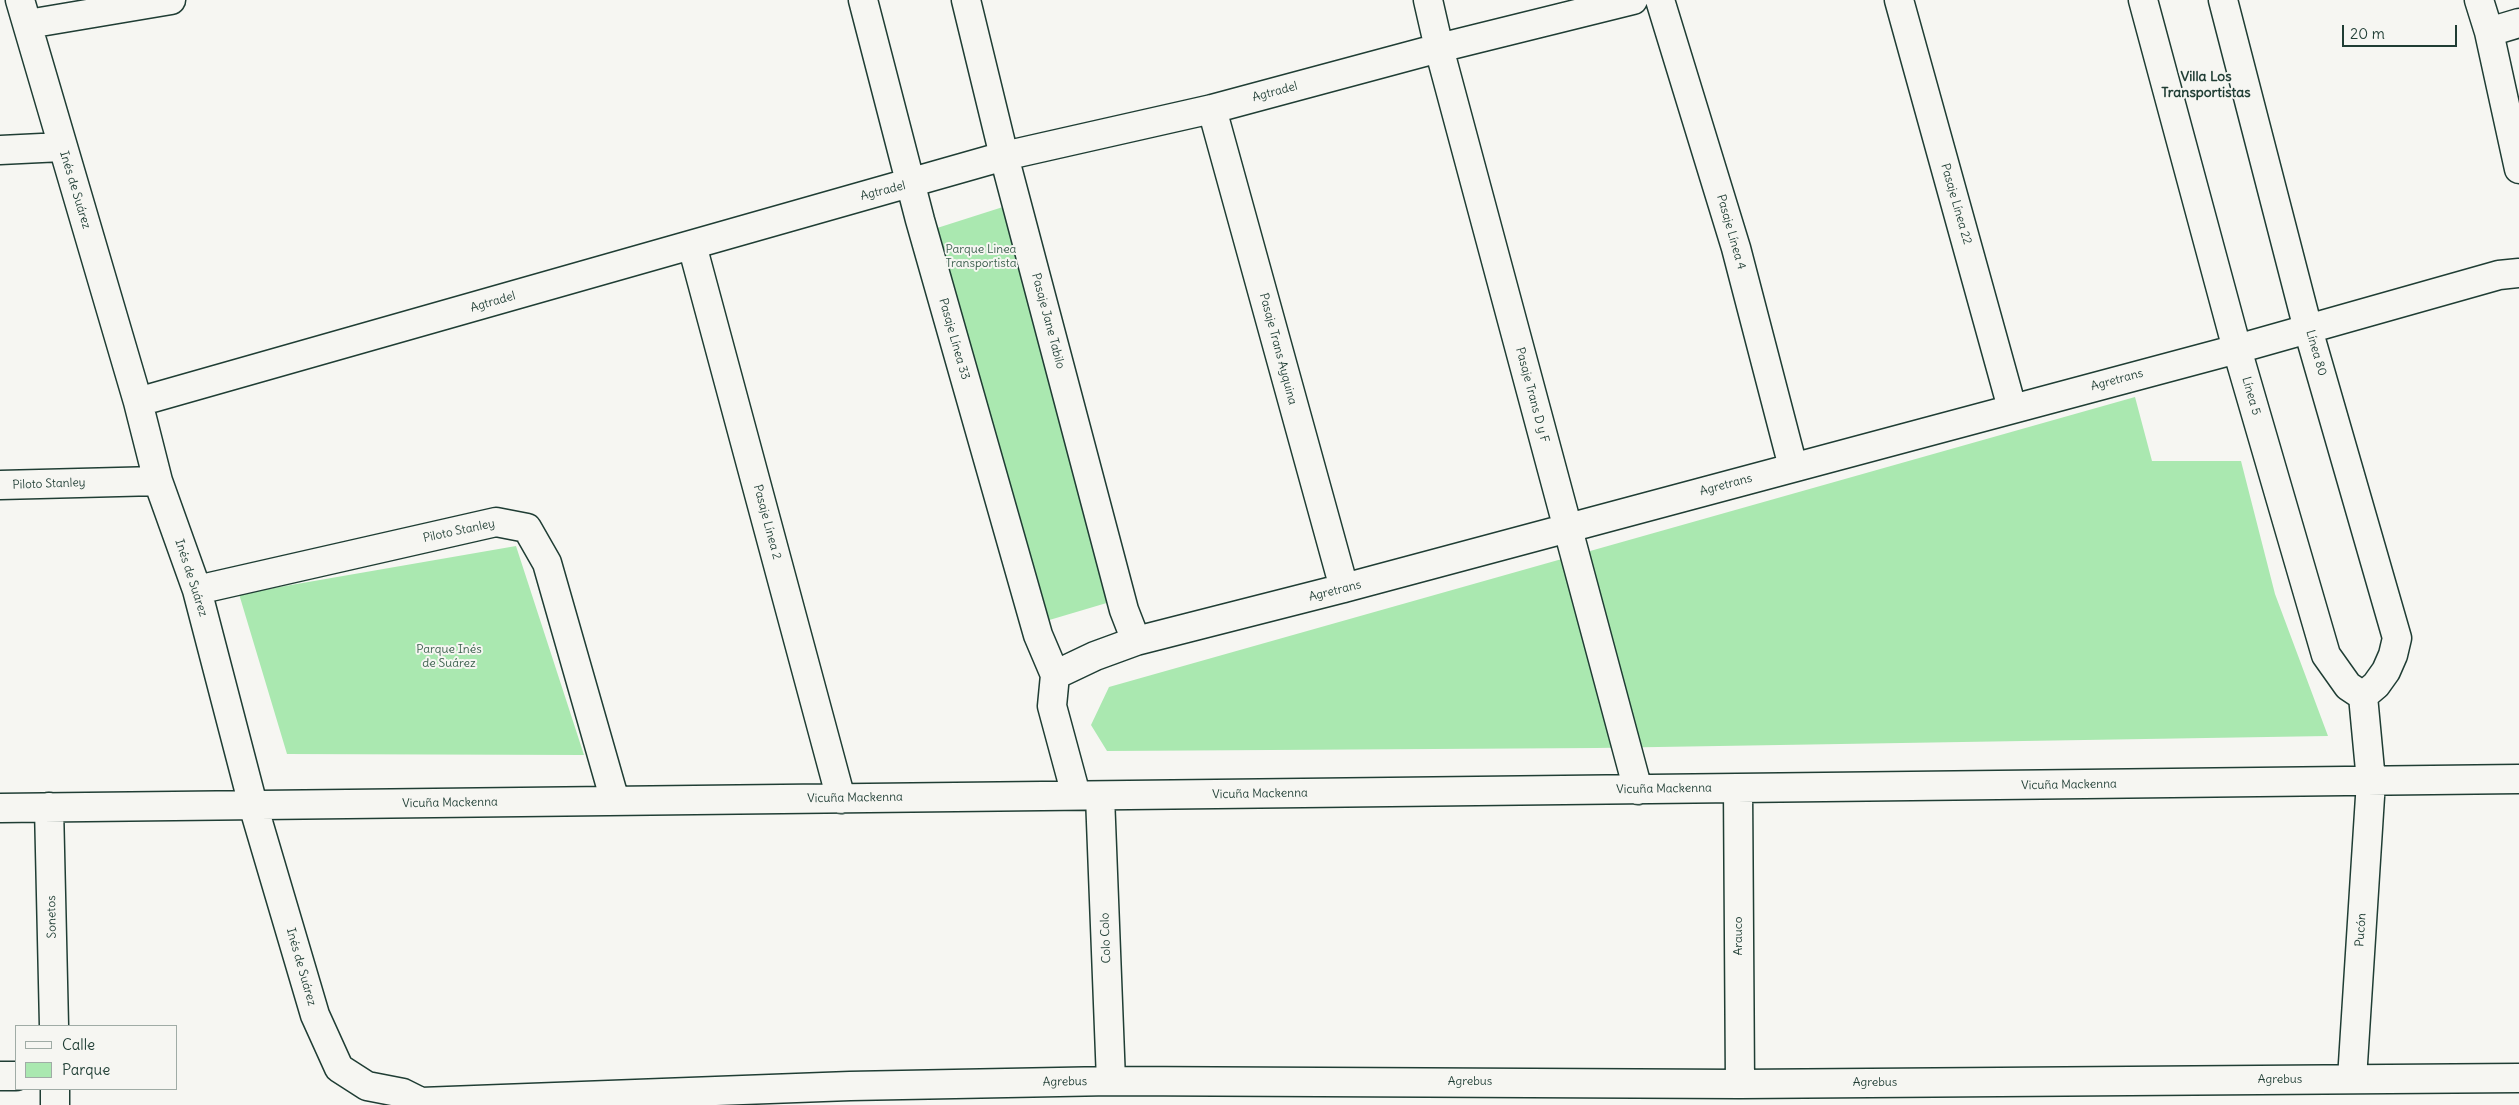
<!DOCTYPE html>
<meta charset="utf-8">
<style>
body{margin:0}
#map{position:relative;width:2519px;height:1105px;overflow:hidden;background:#f6f6f2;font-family:Delius,sans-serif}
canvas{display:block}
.legend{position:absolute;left:15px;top:1025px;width:162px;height:65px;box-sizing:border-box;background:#f6f6f2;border:1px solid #a0aca6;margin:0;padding:6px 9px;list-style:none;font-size:15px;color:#1f3d34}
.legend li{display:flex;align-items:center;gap:10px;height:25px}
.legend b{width:25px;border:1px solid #a0aca6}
.scale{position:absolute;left:2342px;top:25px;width:115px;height:22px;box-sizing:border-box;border:2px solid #1f3d34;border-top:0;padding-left:6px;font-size:15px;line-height:18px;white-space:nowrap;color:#1f3d34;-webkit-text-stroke:4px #f6f6f2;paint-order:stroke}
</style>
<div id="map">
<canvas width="2519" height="1105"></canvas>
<ul class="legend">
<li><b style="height:6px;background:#f6f6f2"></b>Calle</li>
<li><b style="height:14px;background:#aae8b0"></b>Parque</li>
</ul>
<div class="scale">20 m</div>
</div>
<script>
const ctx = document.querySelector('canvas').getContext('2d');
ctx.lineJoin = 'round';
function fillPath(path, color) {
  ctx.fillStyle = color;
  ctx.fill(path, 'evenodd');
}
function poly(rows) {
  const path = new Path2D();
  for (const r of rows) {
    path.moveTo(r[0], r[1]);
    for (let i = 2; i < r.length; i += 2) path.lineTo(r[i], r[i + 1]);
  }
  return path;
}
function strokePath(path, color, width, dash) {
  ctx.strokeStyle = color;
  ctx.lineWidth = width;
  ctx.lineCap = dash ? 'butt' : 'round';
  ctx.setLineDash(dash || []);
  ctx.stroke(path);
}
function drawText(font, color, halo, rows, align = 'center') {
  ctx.font = font + ' Delius,sans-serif';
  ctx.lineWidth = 4;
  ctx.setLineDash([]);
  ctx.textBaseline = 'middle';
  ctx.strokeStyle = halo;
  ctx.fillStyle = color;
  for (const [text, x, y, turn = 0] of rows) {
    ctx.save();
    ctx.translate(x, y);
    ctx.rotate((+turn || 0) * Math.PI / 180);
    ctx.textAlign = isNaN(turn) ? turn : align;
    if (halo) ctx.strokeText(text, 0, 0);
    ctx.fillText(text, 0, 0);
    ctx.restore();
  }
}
const green = poly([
 [1006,206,1110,602,1046,621,934,229],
 [2135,397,2152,461,2241,461,2275,594,2328,736,1597,748,1107,751,1091,725,1109,687],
 [516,546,584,755,287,754,239,594]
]);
const minor = poly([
 [20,0,138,402,158,481,197,590,253,805,315,1015,339,1068,367,1086,403,1093,421,1102,850,1086,1111,1081,1740,1084,2519,1078],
 [863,0,920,220,1038,635,1055,675],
 [966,0,1004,156,1124,610,1136,641],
 [1428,0,1439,48,1638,790],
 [1660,0,1736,248,1793,467],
 [1899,0,2012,408],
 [2143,0,2237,349,2326,655,2348,686,2363,696],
 [2223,0,2308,329,2397,638,2393,655,2386,671,2376,685,2363,696],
 [2479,0,2489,32,2519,169],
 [28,24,171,0],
 [2489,32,2519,23],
 [1212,109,1344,588],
 [0,150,62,147],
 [692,245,841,799],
 [138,402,1004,156,1212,109,1439,48,1633,0],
 [0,485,158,481],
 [197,590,496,522,527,528,547,563,615,801],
 [1738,788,1740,1084],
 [1076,795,1052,706,1055,675,1095,656,1136,641,1344,588,2237,349,2499,275,2519,273],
 [1100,796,1111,1081],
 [49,807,54,1026],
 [0,808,2519,779],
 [0,1076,16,1076],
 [2352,1079,2371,781,2363,696],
 [55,1089,55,1105]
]);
const streetNames = [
 ["Agtradel",1275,92,-15],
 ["Inés de Suárez",75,190,73],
 ["Agtradel",883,191,-14],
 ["Pasaje Línea 22",1956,204,74],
 ["Pasaje Línea 4",1731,232,74],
 ["Agtradel",493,302,-16],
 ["Pasaje Jane Tabilo",1048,321,75],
 ["Pasaje Línea 33",954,339,74],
 ["Pasaje Trans Ayquina",1278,349,75],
 ["Línea 80",2316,353,74],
 ["Agretrans",2117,380,-15],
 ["Pasaje Trans D y F",1532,395,75],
 ["Línea 5",2251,396,74],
 ["Piloto Stanley",49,484,-2],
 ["Agretrans",1726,485,-15],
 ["Pasaje Línea 2",767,522,75],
 ["Piloto Stanley",459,531,-12],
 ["Inés de Suárez",191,578,72],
 ["Agretrans",1335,591,-14],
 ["Vicuña Mackenna",2069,785,-1],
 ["Vicuña Mackenna",1664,789,-1],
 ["Vicuña Mackenna",1260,794,-1],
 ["Vicuña Mackenna",855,798,-1],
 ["Vicuña Mackenna",450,803,-1],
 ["Sonetos",52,917,-91],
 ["Pucón",2361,930,-86],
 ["Arauco",1739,936,-90],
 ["Colo Colo",1106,938,-92],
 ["Inés de Suárez",301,967,74],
 ["Agrebus",2280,1080],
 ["Agrebus",1065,1082,-1],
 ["Agrebus",1470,1082],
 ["Agrebus",1875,1083]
];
const parkNames = [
 ["Parque Linea",981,250],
 ["Transportista",981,264],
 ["Parque Inés",449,650],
 ["de Suárez",449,664]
];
const neighbourhoodNames = [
 ["Villa Los",2206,77],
 ["Transportistas",2206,93]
];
fillPath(green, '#aae8b0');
strokePath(minor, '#1f3d34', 31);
strokePath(minor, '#f6f6f2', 28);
drawText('12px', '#1f3d34', '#f6f6f2', streetNames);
drawText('12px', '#3b5f4d', '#f6f6f2', parkNames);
drawText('bold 14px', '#1f3d34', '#f6f6f2', neighbourhoodNames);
</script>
